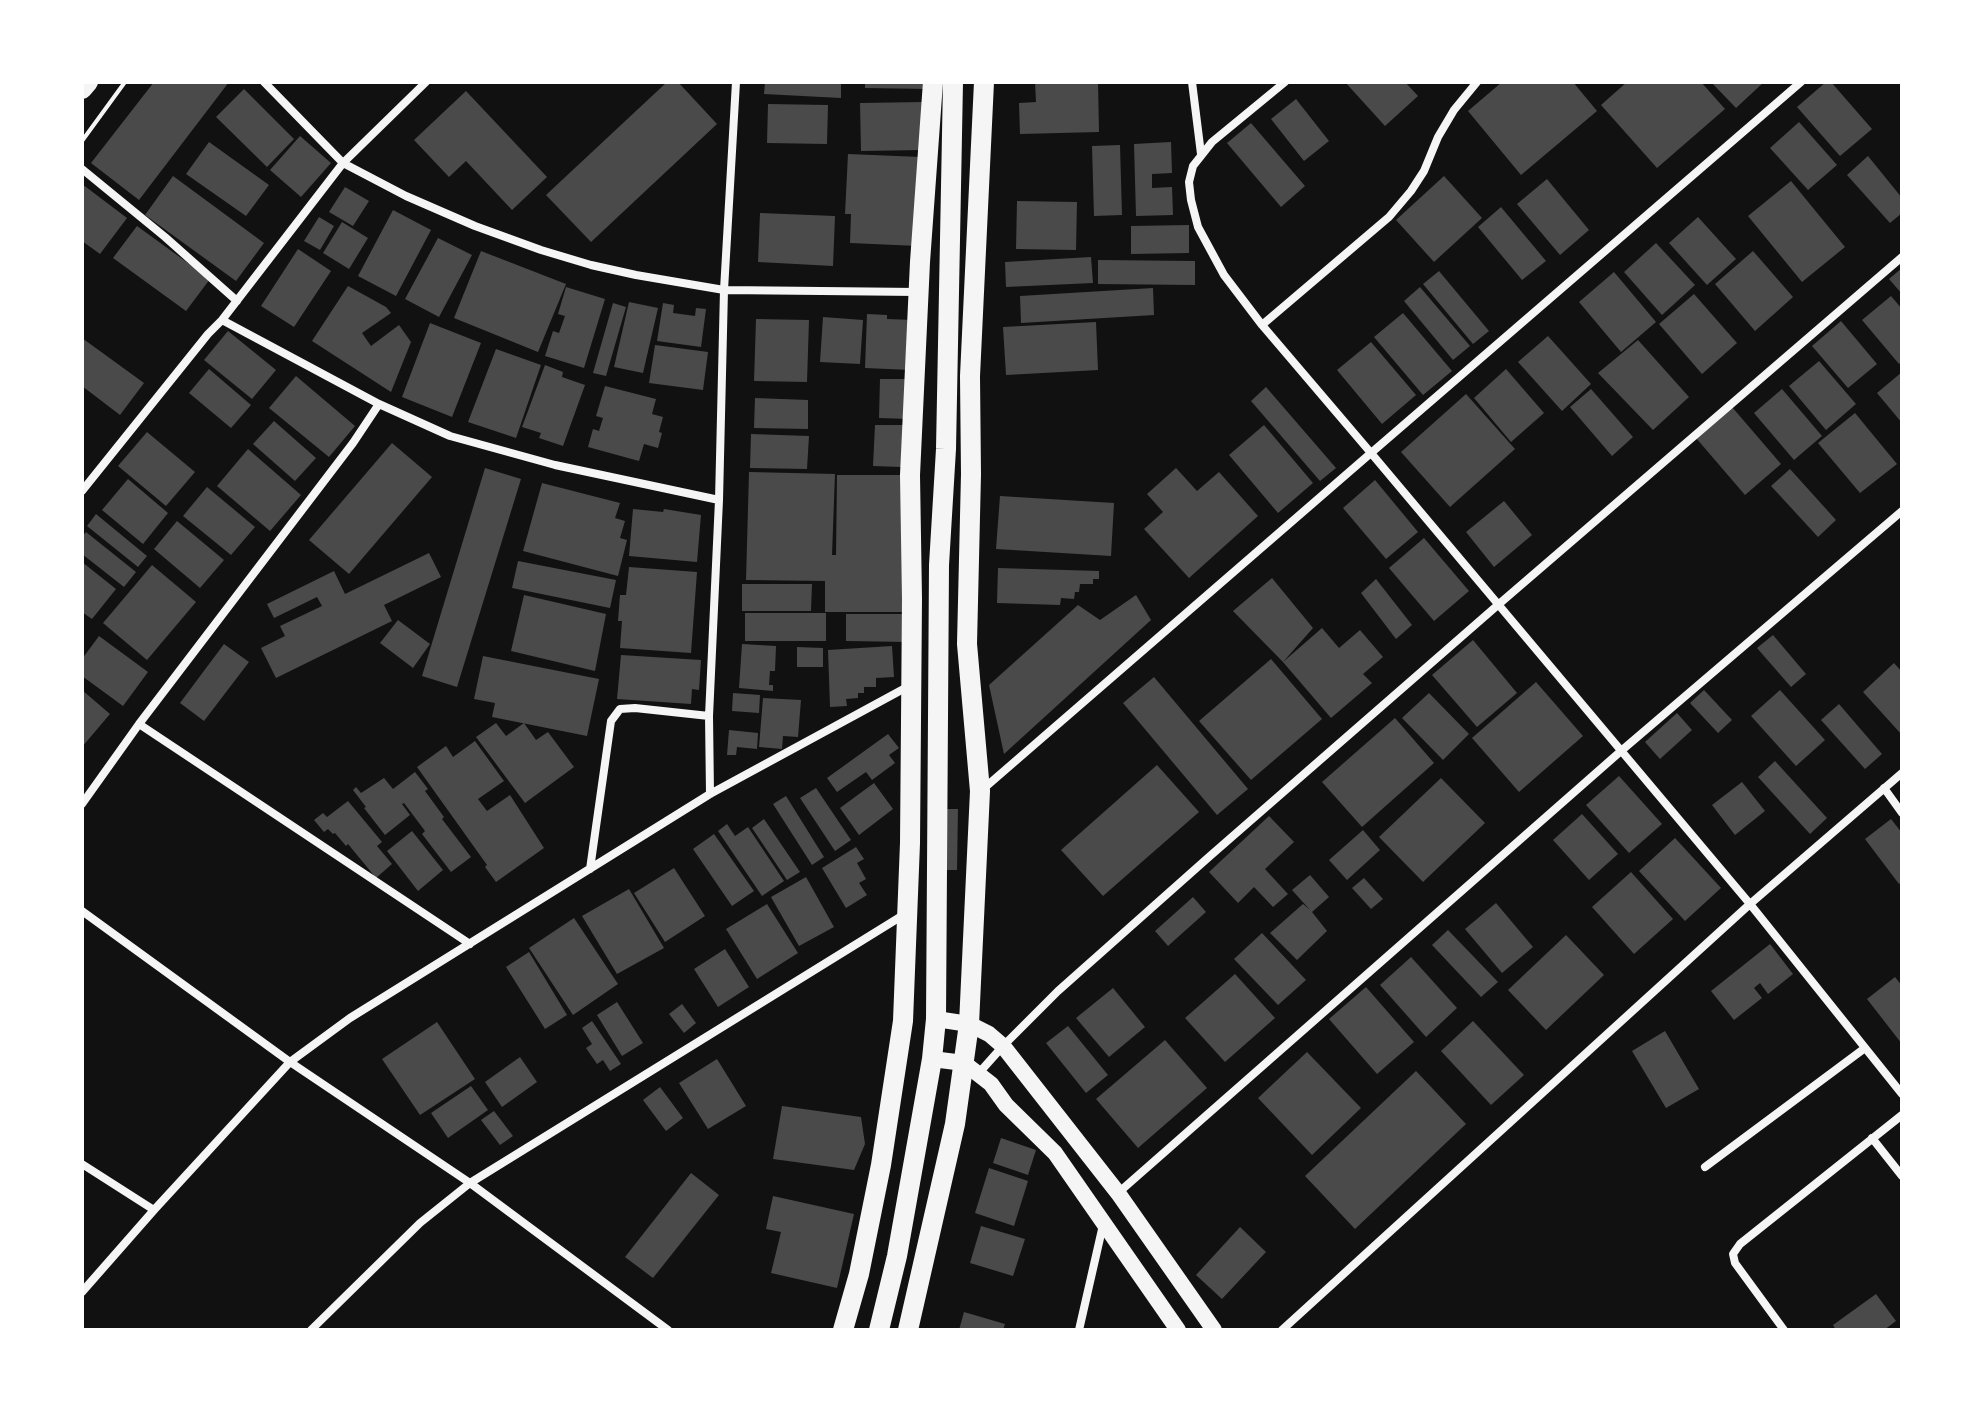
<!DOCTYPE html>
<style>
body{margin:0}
#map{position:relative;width:1984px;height:1412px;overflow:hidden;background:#111;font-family:"Work Sans",sans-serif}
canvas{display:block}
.frame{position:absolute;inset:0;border:84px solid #fff;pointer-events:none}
</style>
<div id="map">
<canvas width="1984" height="1412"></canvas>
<div class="frame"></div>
</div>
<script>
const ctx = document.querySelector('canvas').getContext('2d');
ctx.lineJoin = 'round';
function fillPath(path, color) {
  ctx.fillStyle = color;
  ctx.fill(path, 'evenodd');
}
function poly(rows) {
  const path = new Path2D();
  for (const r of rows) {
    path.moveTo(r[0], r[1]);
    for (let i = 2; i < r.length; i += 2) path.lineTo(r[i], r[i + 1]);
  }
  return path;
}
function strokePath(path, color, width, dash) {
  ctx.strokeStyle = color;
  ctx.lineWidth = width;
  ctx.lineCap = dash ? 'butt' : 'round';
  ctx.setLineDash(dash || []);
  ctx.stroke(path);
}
const building = poly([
 [154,82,229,82,139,200,91,163],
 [667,82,678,82,717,124,591,242,546,195],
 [765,82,841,82,841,98,764,94],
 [865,82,928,82,928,89,865,88],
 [1035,82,1098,82,1099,132,1020,134,1019,103,1036,102],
 [1345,82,1405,82,1418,96,1385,126],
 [1502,82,1573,82,1597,111,1521,175,1468,111],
 [1627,82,1701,82,1725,109,1657,168,1601,105],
 [1711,82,1764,82,1736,108],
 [1826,82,1831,82,1872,129,1840,156,1797,107],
 [244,89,294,139,267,167,216,117],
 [466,91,547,177,512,210,466,161,449,177,414,140],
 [1296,99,1329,141,1304,161,1271,119],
 [923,102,924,150,861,151,860,103],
 [768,104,828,105,827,144,767,143],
 [1799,122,1837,165,1808,190,1770,148],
 [1251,123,1305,186,1281,207,1227,143],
 [300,136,331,163,301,197,270,170],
 [209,142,269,185,246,216,186,174],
 [1171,142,1172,173,1152,174,1152,188,1172,187,1173,215,1136,216,1134,144],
 [1120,145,1122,215,1094,216,1092,146],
 [848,154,921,157,918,246,850,243,851,214,845,214],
 [1868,156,1902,198,1902,213,1890,223,1847,175],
 [173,176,264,243,236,281,145,215],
 [1444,176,1482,218,1434,262,1396,220],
 [1547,179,1589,230,1560,255,1517,204],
 [1791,181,1845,247,1802,282,1748,216],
 [82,184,127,218,100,254,82,241],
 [345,187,369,201,353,226,329,212],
 [1017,201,1077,202,1076,250,1016,249],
 [1501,207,1546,261,1522,280,1478,227],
 [393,210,431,230,396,296,358,276],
 [760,213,835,216,833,266,758,262],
 [319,217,334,226,320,250,304,241],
 [1698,217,1736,259,1707,285,1669,243],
 [342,222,368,238,349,269,323,253],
 [1189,225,1189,253,1131,254,1131,226],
 [137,226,210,279,186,311,113,258],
 [438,238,472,255,439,317,405,299],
 [1656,243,1695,285,1662,315,1624,272],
 [298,249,331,271,294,327,261,306],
 [481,251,566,284,538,352,454,318],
 [1753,251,1793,297,1755,331,1715,284],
 [1091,257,1093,283,1006,287,1005,262],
 [1098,260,1195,261,1195,285,1098,284],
 [1902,268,1902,294,1889,279],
 [1439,271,1489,331,1473,344,1423,284],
 [1614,272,1656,322,1621,352,1579,302],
 [348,286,386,307,391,313,362,333,371,346,399,325,411,342,391,392,312,341],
 [566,287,605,299,584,368,545,356,553,331,559,333,565,316,558,314],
 [1420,287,1470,346,1453,360,1404,301],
 [1153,288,1154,315,1021,323,1020,296],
 [1694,294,1737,343,1702,374,1659,324],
 [1891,296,1902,309,1902,362,1899,364,1862,320],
 [629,302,658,308,643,373,614,367],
 [613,303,626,307,606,376,593,373],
 [663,303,674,305,673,313,695,316,696,308,706,309,701,347,657,341],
 [1403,313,1452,371,1423,395,1374,337],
 [867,314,887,315,887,319,913,320,911,370,865,368],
 [823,317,863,320,860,364,820,362],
 [756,319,809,320,807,382,754,381],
 [1841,321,1877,364,1848,388,1812,346],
 [1096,322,1098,370,1006,375,1003,327],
 [430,323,481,343,452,417,402,397],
 [228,331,276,370,252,399,204,360],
 [1548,336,1591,384,1562,411,1518,362],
 [82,338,144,383,120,415,82,386],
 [1638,340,1689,397,1653,430,1598,373],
 [1371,342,1416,395,1382,424,1337,370],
 [655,345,708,352,703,390,649,383],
 [496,349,541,365,516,438,468,422],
 [1819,361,1856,404,1826,430,1789,386],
 [545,365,563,372,562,377,585,385,563,446,539,438,541,433,522,427],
 [209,369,251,405,231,428,189,393],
 [1506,369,1544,413,1511,442,1474,398],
 [1902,372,1902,423,1877,393],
 [296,376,355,426,329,457,269,408],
 [880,379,910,379,909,419,879,418],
 [605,386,656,399,652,414,663,417,659,432,662,433,658,448,644,444,639,461,588,447,593,429,599,431,603,418,596,416],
 [1266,387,1336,468,1320,481,1251,401],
 [1591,389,1633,437,1612,456,1570,407],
 [1782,389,1822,436,1794,460,1754,413],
 [1466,394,1515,449,1450,507,1401,452],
 [755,398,808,400,808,429,754,428],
 [1732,407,1781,464,1745,495,1696,438],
 [1855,413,1897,464,1860,493,1818,443],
 [274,421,316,458,295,481,253,444],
 [875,425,903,425,901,467,873,466],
 [1264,425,1313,483,1278,513,1229,455],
 [147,432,195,472,166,506,118,466],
 [751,434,809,436,807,469,750,468],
 [392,443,432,477,349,574,309,540],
 [248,449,301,495,270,531,217,486],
 [485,468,521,479,457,687,422,676],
 [1176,468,1197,491,1219,472,1258,516,1189,578,1144,529,1163,512,1147,494],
 [1790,469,1836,520,1818,537,1771,486],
 [749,472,835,474,832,555,836,555,837,475,906,475,908,612,825,612,825,581,746,580],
 [128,479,168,513,143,544,102,510],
 [1375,480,1418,532,1386,559,1343,508],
 [542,483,620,503,615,518,625,521,620,538,627,540,618,576,523,551],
 [207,487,255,527,231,555,183,516],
 [1000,496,1114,503,1111,556,996,549],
 [1504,501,1532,535,1494,567,1466,532],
 [633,509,663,512,664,509,701,515,697,562,629,556],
 [96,514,147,556,138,567,87,526],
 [177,521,224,560,200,588,154,549],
 [86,532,136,572,124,587,82,554,82,537],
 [1424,538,1469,591,1434,621,1389,568],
 [429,553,441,577,384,605,392,621,276,678,261,648,285,636,280,626,322,606,317,597,274,618,267,604,334,571,345,594],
 [518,561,616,580,610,608,512,588],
 [82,562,116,589,92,619,82,612],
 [152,565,196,602,147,660,103,623],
 [629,567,697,572,691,653,620,648,622,621,618,621,620,595,626,595],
 [998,568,1099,571,1099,579,1093,579,1093,584,1080,584,1079,592,1075,592,1074,599,1061,598,1060,605,997,603],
 [1272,578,1313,628,1283,662,1233,611],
 [1376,579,1412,625,1396,639,1361,593],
 [742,584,812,584,811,611,742,611],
 [524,595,606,614,595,671,511,651],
 [1136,595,1151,620,1004,754,989,685,1078,605,1100,620],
 [745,613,826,613,826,641,745,641],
 [846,614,907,614,907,642,846,641],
 [398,620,430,644,413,668,380,643],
 [1322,628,1339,648,1360,630,1383,657,1363,674,1372,683,1331,718,1283,662],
 [1773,635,1806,674,1791,687,1757,648],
 [99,636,148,672,123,706,82,676,82,659],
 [1473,640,1517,693,1477,727,1432,675],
 [224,644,249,662,204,721,180,703],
 [742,644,776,646,775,671,770,671,769,685,773,685,773,691,739,688],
 [892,646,894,677,876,678,876,687,864,687,864,693,858,693,858,698,846,699,847,706,830,707,828,650],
 [797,647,823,648,823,667,797,667],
 [621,655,701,660,699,690,692,689,691,704,617,699],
 [483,656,599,679,587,736,492,717,495,703,474,699],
 [1271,659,1322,719,1251,780,1199,721],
 [1894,663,1902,672,1902,735,1863,692],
 [1154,677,1248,789,1217,815,1123,703],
 [1536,682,1583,736,1519,792,1472,738],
 [82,690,110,714,82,747],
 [1704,690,1732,720,1718,733,1690,703],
 [1780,690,1825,740,1796,766,1751,716],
 [733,693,760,695,759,713,732,711],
 [1429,693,1469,734,1443,760,1402,718],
 [763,698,801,700,798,737,783,736,782,749,759,747],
 [1839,704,1882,754,1865,769,1821,720],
 [1677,713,1692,730,1660,759,1645,742],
 [1395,718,1434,763,1362,827,1322,782],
 [496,723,506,736,524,723,536,740,548,732,574,767,525,803,476,737],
 [729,730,758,733,757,749,737,747,736,755,727,755],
 [888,734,899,748,889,755,895,763,872,780,866,772,837,792,827,778],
 [475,741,504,781,478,799,487,811,510,795,544,848,496,882,485,867,487,865,417,767,446,746,453,757],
 [1775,761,1827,818,1810,834,1758,777],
 [1157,765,1199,812,1103,896,1061,850],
 [415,772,428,789,425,791,444,817,442,819,471,857,451,872,422,834,425,831,404,803,402,804,410,815,385,835,364,808,366,807,353,790,356,787,361,793,384,778,393,789],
 [1619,776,1662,824,1629,853,1586,805],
 [1441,778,1485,823,1423,882,1379,837],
 [1742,782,1765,811,1735,835,1712,805],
 [874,783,893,809,859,835,840,808],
 [816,788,851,840,835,851,800,798],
 [786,796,824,857,812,865,773,804],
 [348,801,382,842,377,846,392,864,376,878,348,844,346,846,335,833,333,834,328,829,324,832,314,820,323,813,327,817],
 [947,809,958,809,957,870,947,870],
 [1582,814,1618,854,1589,880,1553,840],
 [1269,816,1294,842,1265,869,1288,894,1273,907,1254,887,1238,903,1209,872],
 [764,819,800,872,787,880,752,828],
 [1891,819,1902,833,1902,882,1899,884,1865,839],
 [727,824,735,836,748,827,784,881,762,896,718,831],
 [1363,830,1380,850,1347,880,1329,860],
 [412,831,443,870,418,891,387,851],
 [714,834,754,891,732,906,693,849],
 [1675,838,1721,888,1685,921,1639,871],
 [856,847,864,859,857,863,866,879,859,883,867,895,846,908,822,868],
 [674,868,705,916,665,942,634,893],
 [1631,872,1673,919,1634,954,1592,907],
 [1310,875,1329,897,1312,912,1327,931,1297,960,1270,933,1303,904,1310,910,1292,890],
 [806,877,834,927,799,946,771,897],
 [1364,878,1383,899,1371,909,1352,888],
 [629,889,664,948,617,974,582,916],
 [1193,897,1206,912,1168,946,1155,931],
 [1496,903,1533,947,1502,973,1465,929],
 [767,904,798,953,757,979,726,929],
 [574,918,618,984,573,1015,529,948],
 [1448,930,1498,982,1481,997,1432,945],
 [1262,933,1306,980,1278,1005,1234,959],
 [1566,935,1604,975,1546,1030,1508,990],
 [1770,944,1793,974,1768,994,1760,983,1754,988,1762,998,1734,1020,1711,991],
 [725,949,749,987,718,1007,694,969],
 [529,952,567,1015,545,1029,506,967],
 [1411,957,1457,1008,1426,1037,1380,985],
 [1235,974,1275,1018,1225,1062,1185,1018],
 [1895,977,1902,986,1902,1044,1867,999],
 [1366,987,1414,1042,1377,1074,1329,1019],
 [1113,988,1145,1027,1109,1057,1076,1018],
 [617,1002,643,1043,622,1056,597,1015],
 [682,1004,696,1023,684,1033,669,1014],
 [592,1021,621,1064,610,1071,603,1060,597,1064,586,1048,592,1044,582,1028],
 [1473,1021,1524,1075,1491,1105,1441,1051],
 [437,1022,475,1079,420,1115,382,1059],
 [1068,1026,1108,1075,1086,1093,1046,1043],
 [1665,1031,1699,1089,1666,1108,1632,1051],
 [1165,1040,1207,1088,1138,1148,1096,1099],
 [1307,1052,1361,1108,1312,1155,1258,1098],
 [520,1057,537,1082,502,1107,485,1082],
 [717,1059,746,1106,708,1129,679,1083],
 [1416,1071,1466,1124,1355,1229,1305,1176],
 [471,1086,488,1110,448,1138,431,1113],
 [660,1087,683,1118,666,1131,643,1100],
 [782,1106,861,1117,865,1144,854,1170,773,1159],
 [494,1111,513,1136,500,1145,481,1120],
 [1001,1138,1036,1150,1028,1175,993,1163],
 [989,1168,1028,1181,1014,1226,975,1213],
 [691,1173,719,1195,653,1278,625,1257],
 [773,1196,854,1214,837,1288,771,1273,781,1232,766,1229],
 [981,1226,1025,1239,1013,1276,970,1263],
 [1240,1227,1266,1252,1222,1299,1196,1275],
 [1876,1294,1896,1321,1884,1330,1836,1330,1833,1325],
 [964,1312,1005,1324,1003,1330,959,1330]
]);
const path = poly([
 [82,141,125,82]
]);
const minor = poly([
 [264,82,343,163,406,196,475,226,541,250,591,265,636,275,724,290,918,292],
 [1192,82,1201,154],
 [1477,82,1454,110,1438,137,1424,171,1411,191,1389,217,1262,325,1371,453,1801,82],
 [82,169,165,237,237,301],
 [222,320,379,404,450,436,555,465,719,500],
 [1262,325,1224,275,1198,227,1191,200,1189,182,1193,166,1212,142,1285,82],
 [82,491,208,334,222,320,343,163,426,82],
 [139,724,470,944],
 [1884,788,1902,813],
 [982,790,1371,453,1750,904,1902,1094],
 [710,794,709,716,719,500,724,290,736,82],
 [82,804,139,724,353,443,379,404],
 [590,869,611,721,620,709,635,708,709,716],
 [82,911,290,1062,470,1183,668,1330],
 [978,1074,1003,1046,1058,991,1210,856,1499,604,1902,257],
 [1872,1138,1902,1176],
 [82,1164,154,1210],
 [1705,1167,1865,1048],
 [1118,1193,1621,751,1902,511],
 [82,1292,154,1210,290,1062,350,1018,710,794,909,686],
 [311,1330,420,1223,470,1183,905,914],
 [1079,1330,1103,1225],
 [1282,1330,1750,904,1902,773],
 [1784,1330,1735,1263,1733,1254,1740,1244,1902,1115]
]);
const secondary = poly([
 [936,1019,969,1024,989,1034,1003,1046,1118,1193,1214,1330],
 [932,1059,964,1063,991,1084,1006,1105,1055,1153,1178,1330]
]);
const primary = poly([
 [82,89,88,82],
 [843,1330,859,1274,881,1165,903,1021,910,843,912,599,910,475,920,262,933,82],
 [879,1330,897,1256,932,1059,936,1019,939,565,946,449,953,82],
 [908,1330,955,1124,969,1024,980,791,967,644,971,474,970,376,984,82]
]);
fillPath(building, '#4a4a4a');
strokePath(path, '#f5f5f5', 4);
strokePath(minor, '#f5f5f5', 8);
strokePath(secondary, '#f5f5f5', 16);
strokePath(primary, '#f5f5f5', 20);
</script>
